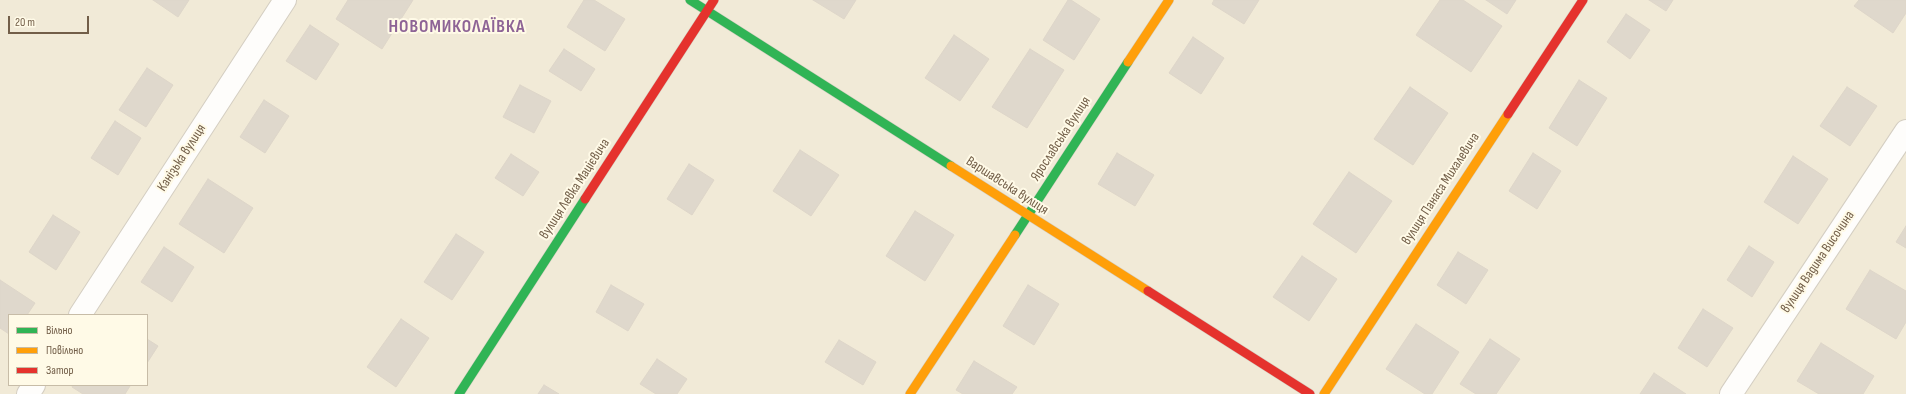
<!DOCTYPE html>
<meta charset="utf-8">
<style>
body{margin:0}
#map{position:relative;width:1906px;height:394px;overflow:hidden;background:#f6f2e7;font-family:"Sofia Sans Condensed",sans-serif}
canvas{display:block}
.legend{position:absolute;left:8px;top:314px;width:140px;height:72px;box-sizing:border-box;background:#fffae7;border:1px solid #c7bca7;margin:0;padding:5px 7px;list-style:none;font-size:12px;color:#725e48}
.legend li{display:flex;align-items:center;gap:8px;height:20px}
.legend b{width:20px;border:1px solid #c7bca7}
.scale{position:absolute;left:8px;top:16px;width:81px;height:18px;box-sizing:border-box;border:2px solid #725e48;border-top:0;padding-left:5px;font-size:12px;line-height:14px;white-space:nowrap;color:#725e48;-webkit-text-stroke:3px #fffae7;paint-order:stroke}
</style>
<div id="map">
<canvas width="1906" height="394"></canvas>
<ul class="legend">
<li><b style="height:5px;background:#30b455"></b>Вільно</li>
<li><b style="height:5px;background:#ff9f0a"></b>Повільно</li>
<li><b style="height:5px;background:#e5322d"></b>Затор</li>
</ul>
<div class="scale">20 m</div>
</div>
<script>
const ctx = document.querySelector('canvas').getContext('2d');
ctx.lineJoin = 'round';
function fillPath(path, color) {
  ctx.fillStyle = color;
  ctx.fill(path, 'evenodd');
}
function poly(rows) {
  const path = new Path2D();
  for (const r of rows) {
    path.moveTo(r[0], r[1]);
    for (let i = 2; i < r.length; i += 2) path.lineTo(r[i], r[i + 1]);
  }
  return path;
}
function strokePath(path, color, width, dash) {
  ctx.strokeStyle = color;
  ctx.lineWidth = width;
  ctx.lineCap = dash ? 'butt' : 'round';
  ctx.setLineDash(dash || []);
  ctx.stroke(path);
}
function drawText(font, color, halo, rows, align = 'center') {
  ctx.font = font + ' "Sofia Sans Condensed",sans-serif';
  ctx.lineWidth = 4;
  ctx.setLineDash([]);
  ctx.textBaseline = 'middle';
  ctx.strokeStyle = halo;
  ctx.fillStyle = color;
  for (const [text, x, y, turn = 0] of rows) {
    ctx.save();
    ctx.translate(x, y);
    ctx.rotate((+turn || 0) * Math.PI / 180);
    ctx.textAlign = isNaN(turn) ? turn : align;
    if (halo) ctx.strokeText(text, 0, 0);
    ctx.fillText(text, 0, 0);
    ctx.restore();
  }
}
const residential = poly([
 [0,0,1906,0,1906,394,0,394],
 [9,315,147,315,147,385,9,385]
]);
const building = poly([
 [153,0,189,0,178,17,153,0],
 [348,0,413,0,382,49,336,19,348,0],
 [584,0,594,0,625,19,605,51,567,27,584,0],
 [813,0,856,0,844,19,813,0],
 [1068,0,1071,0,1100,19,1074,60,1043,40,1068,0],
 [1214,0,1259,0,1244,24,1212,4,1214,0],
 [1440,0,1463,0,1502,26,1471,72,1416,35,1440,0],
 [1486,0,1516,0,1507,14,1486,0],
 [1649,0,1673,0,1666,11,1649,0],
 [1859,0,1906,0,1906,13,1893,33,1854,6,1859,0],
 [1626,14,1650,30,1630,59,1607,42,1626,14],
 [310,25,339,44,316,80,286,61,310,25],
 [954,35,989,59,960,101,925,78,954,35],
 [1193,37,1224,58,1201,94,1169,73,1193,37],
 [564,49,595,69,581,91,549,71,564,49],
 [1030,49,1064,70,1027,128,992,107,1030,49],
 [147,68,173,85,146,127,119,110,147,68],
 [1579,80,1607,98,1577,146,1549,128,1579,80],
 [520,85,551,101,534,133,503,117,520,85],
 [1410,87,1448,113,1413,165,1374,139,1410,87],
 [1847,87,1877,106,1850,146,1820,126,1847,87],
 [264,100,289,116,265,153,240,137,264,100],
 [115,121,141,138,118,175,91,158,115,121],
 [800,150,839,175,811,216,773,191,800,150],
 [1117,153,1154,175,1135,206,1098,184,1117,153],
 [1533,153,1561,171,1537,209,1509,191,1533,153],
 [511,154,539,172,523,196,495,178,511,154],
 [1793,156,1828,179,1798,224,1764,202,1793,156],
 [689,164,714,180,692,215,667,199,689,164],
 [1349,172,1392,201,1356,253,1313,224,1349,172],
 [208,179,253,208,224,253,179,224,208,179],
 [915,211,954,235,925,281,886,256,915,211],
 [53,215,80,232,56,270,29,252,53,215],
 [1906,226,1906,248,1896,242,1906,226],
 [456,234,484,252,452,300,424,282,456,234],
 [1749,246,1774,262,1752,297,1727,280,1749,246],
 [164,247,194,267,172,302,141,282,164,247],
 [1458,252,1488,270,1466,304,1437,285,1458,252],
 [1302,256,1337,279,1309,321,1273,297,1302,256],
 [1870,270,1906,291,1906,322,1896,339,1846,309,1870,270],
 [0,280,35,303,27,315,9,315,9,334,0,328,0,280],
 [611,285,644,304,628,331,596,312,611,285],
 [1028,285,1059,304,1034,345,1003,326,1028,285],
 [1703,309,1733,328,1707,367,1678,348,1703,309],
 [401,319,429,338,396,387,367,367,401,319],
 [1416,324,1459,352,1432,394,1425,394,1386,369,1416,324],
 [147,339,158,346,147,363,147,339],
 [1490,339,1520,359,1496,394,1476,394,1460,384,1490,339],
 [839,340,876,362,863,385,825,362,839,340],
 [1821,343,1874,376,1863,394,1819,394,1797,381,1821,343],
 [657,359,687,379,677,394,656,394,640,384,657,359],
 [974,361,1017,387,1012,394,963,394,956,390,974,361],
 [1654,373,1686,394,1640,394,1654,373],
 [73,385,129,385,130,386,125,394,83,394,72,387,73,385],
 [544,385,559,394,538,394,544,385]
]);
const street = poly([
 [80,315,285,0],
 [28,394,34,385],
 [1731,394,1906,131]
]);
const fast = poly([
 [690,0,951,166],
 [1015,235,1128,62],
 [459,394,585,199]
]);
const slow = poly([
 [1128,62,1169,0],
 [951,166,1148,291],
 [910,394,1015,235],
 [1324,394,1508,114]
]);
const jam = poly([
 [1508,114,1583,0],
 [585,199,714,0],
 [1148,291,1310,394]
]);
const streetNames = [
 ["Ярославська вулиця",1061,139,-57],
 ["Канізька вулиця",182,158,-57],
 ["Варшавська вулиця",1007,186,33],
 ["вулиця Левка Мацієвича",575,189,-57],
 ["вулиця Панаса Михалевича",1441,189,-57],
 ["вулиця Вадима Височина",1818,262,-56]
];
const districtNames = [
 ["НОВОМИКОЛАЇВКА",457,27]
];
fillPath(residential, '#f1ead7');
fillPath(building, '#dfd8cc');
strokePath(building, '#ded6c9', 1);
strokePath(street, '#d4cec2', 24);
strokePath(fast, '#d3cdc1', 10);
strokePath(slow, '#d3cdc1', 10);
strokePath(jam, '#d3cdc1', 10);
strokePath(street, '#fefdfb', 22);
strokePath(fast, '#30b455', 9);
strokePath(slow, '#ff9f0a', 9);
strokePath(jam, '#e5322d', 9);
drawText('14px', '#725e48', '#fffae7', streetNames);
ctx.letterSpacing = '1px';
drawText('bold 18px', '#8e6496', '#fffae7', districtNames);
ctx.letterSpacing = '0px';
</script>
